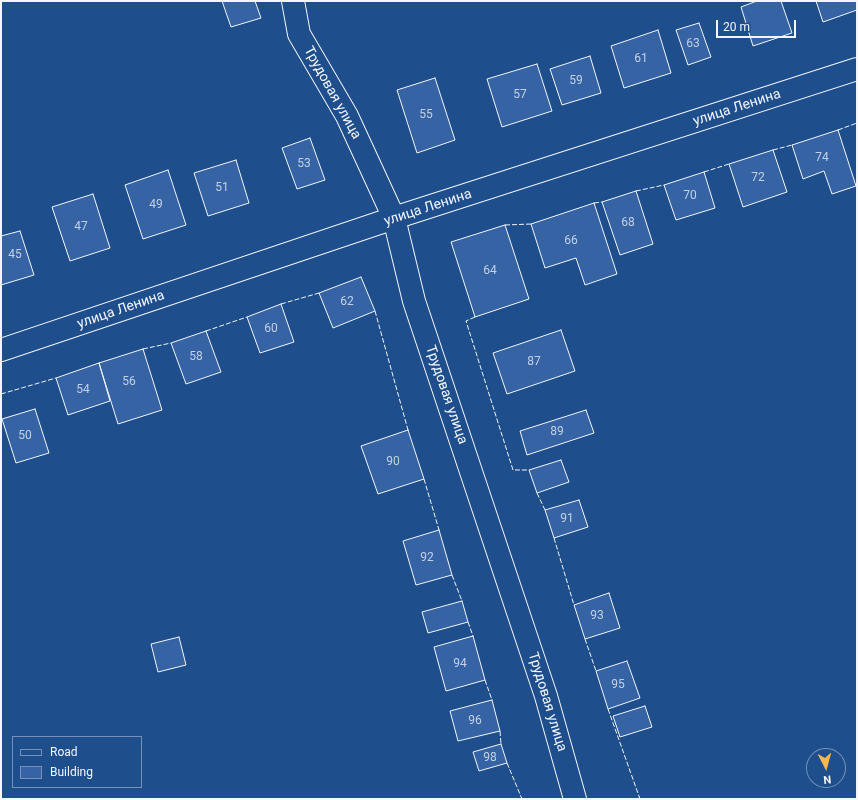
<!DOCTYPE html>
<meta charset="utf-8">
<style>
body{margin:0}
#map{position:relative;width:858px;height:800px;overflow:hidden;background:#1f4e8c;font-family:Roboto,sans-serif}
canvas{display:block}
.frame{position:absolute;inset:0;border:2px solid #f2f6ff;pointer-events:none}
.legend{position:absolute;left:12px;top:736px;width:130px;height:52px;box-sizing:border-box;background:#1f4e8c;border:1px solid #7391ba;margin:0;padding:5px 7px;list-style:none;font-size:12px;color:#f2f6ff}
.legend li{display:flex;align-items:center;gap:8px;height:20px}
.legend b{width:20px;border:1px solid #7391ba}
.north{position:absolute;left:806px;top:748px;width:40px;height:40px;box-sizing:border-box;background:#1f4e8c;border:1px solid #7391ba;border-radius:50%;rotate:174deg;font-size:11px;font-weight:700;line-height:16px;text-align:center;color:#f2f6ff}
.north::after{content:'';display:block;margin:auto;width:14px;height:18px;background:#ffb74d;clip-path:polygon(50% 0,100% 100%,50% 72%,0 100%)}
.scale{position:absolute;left:716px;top:20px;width:80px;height:18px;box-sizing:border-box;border:2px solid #f2f6ff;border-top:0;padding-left:5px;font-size:12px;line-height:14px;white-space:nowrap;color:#f2f6ff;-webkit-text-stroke:3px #1f4e8c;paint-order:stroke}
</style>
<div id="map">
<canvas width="858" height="800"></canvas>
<div class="frame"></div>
<ul class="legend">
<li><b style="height:5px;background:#1f4e8c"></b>Road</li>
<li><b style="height:11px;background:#3563a3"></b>Building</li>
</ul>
<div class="north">N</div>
<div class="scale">20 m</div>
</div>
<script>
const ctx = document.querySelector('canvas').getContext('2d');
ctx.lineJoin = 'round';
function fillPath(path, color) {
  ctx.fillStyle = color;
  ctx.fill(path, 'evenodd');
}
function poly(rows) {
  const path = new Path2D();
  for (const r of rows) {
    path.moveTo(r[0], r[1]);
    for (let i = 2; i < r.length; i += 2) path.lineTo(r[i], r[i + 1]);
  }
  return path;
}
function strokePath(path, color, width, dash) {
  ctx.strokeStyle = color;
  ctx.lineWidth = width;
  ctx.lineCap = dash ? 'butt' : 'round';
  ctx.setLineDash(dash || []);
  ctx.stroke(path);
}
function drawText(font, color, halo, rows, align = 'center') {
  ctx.font = font + ' Roboto,sans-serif';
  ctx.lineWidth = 3;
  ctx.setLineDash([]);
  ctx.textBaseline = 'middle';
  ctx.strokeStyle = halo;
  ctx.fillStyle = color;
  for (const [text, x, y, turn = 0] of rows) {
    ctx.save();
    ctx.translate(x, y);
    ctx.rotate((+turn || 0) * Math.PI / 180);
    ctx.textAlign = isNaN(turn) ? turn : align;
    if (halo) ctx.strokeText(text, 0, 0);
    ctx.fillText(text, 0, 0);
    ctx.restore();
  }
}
const building = poly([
 [222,1,255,1,261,18,231,27,222,1],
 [757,1,781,1,792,33,753,46,741,7,757,1],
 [816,1,857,1,857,10,823,22,816,1],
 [699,23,711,57,688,65,676,30,699,23],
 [658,30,671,73,624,88,611,46,658,30],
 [590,56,601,93,562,105,550,69,590,56],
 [537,64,552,111,502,127,487,79,537,64],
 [435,78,455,140,417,153,397,90,435,78],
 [838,130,856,186,832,194,824,171,803,179,792,145,838,130],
 [310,138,325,180,297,189,282,148,310,138],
 [773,150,787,192,743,207,729,164,773,150],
 [236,160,249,203,208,216,194,173,236,160],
 [168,170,186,225,143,239,125,185,168,170],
 [704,172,715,208,676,220,664,185,704,172],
 [636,191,653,244,620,255,602,202,636,191],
 [93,194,110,248,70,261,52,207,93,194],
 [594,203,617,274,585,285,576,258,545,268,531,224,594,203],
 [505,225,529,299,475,317,451,242,505,225],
 [20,231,34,275,1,285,1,236,20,231],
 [361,277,375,311,333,328,319,293,361,277],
 [281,304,294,342,260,353,247,317,281,304],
 [561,330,575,371,507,394,493,353,561,330],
 [206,331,221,372,186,384,171,343,206,331],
 [143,349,162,410,118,424,99,363,143,349],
 [99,363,110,401,68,415,56,378,99,363],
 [35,409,49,453,16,463,2,419,35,409],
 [586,410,594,433,527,455,520,431,586,410],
 [408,430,424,479,378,494,361,446,408,430],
 [561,460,569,482,537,493,529,470,561,460],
 [579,500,588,527,554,538,545,510,579,500],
 [439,530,452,575,416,585,403,541,439,530],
 [609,593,620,628,585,639,574,605,609,593],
 [462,601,468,622,428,633,422,612,462,601],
 [473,636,485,680,446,691,434,647,473,636],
 [179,637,186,665,158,672,151,644,179,637],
 [627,661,640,698,608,709,596,671,627,661],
 [492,700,500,731,458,741,450,711,492,700],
 [645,706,652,727,620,737,613,716,645,706],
 [501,744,507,763,479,771,473,752,501,744]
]);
const minor = poly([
 [293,1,299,34,347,116,394,218,414,301,546,696,575,799]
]);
const major = poly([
 [1,350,394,218,857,69]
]);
const fence = poly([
 [838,130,857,123],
 [773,150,792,145],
 [704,172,729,164],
 [636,191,664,185],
 [594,203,602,202],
 [505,225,531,224],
 [281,304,319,293],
 [375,311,408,430],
 [475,317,466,321,513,470,529,470],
 [206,331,247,317],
 [143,349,171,343],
 [1,394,56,378],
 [424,479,439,530],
 [537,493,545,510],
 [554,538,574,605],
 [452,575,462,601],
 [468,622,473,636],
 [585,639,596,671],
 [485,680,492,700],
 [608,709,640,799],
 [500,731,501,744],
 [507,763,522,799]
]);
const numberNames = [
 ["63",693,44],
 ["61",641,59],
 ["59",576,81],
 ["57",520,95],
 ["55",426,115],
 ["74",822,158],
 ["53",304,164],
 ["72",758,178],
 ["51",222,188],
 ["70",690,196],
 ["49",156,205],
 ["68",628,223],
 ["47",81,227],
 ["66",571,241],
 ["45",15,255],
 ["64",490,271],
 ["62",347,302],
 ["60",271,329],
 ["58",196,357],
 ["87",534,362],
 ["56",129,382],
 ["54",83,390],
 ["89",557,432],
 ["50",25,436],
 ["90",393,462],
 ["91",567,519],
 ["92",427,558],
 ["93",597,616],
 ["94",460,664],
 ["95",618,685],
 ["96",475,721],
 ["98",490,758]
];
const streetNames = [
 ["Трудовая улица",332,93,61],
 ["улица Ленина",737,108,-18],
 ["улица Ленина",428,208,-18],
 ["улица Ленина",121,310,-19],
 ["Трудовая улица",446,395,71],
 ["Трудовая улица",547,702,73]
];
fillPath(building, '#3563a3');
strokePath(building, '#f2f6ff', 1);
strokePath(minor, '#f2f6ff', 24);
strokePath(major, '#f2f6ff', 24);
strokePath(minor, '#1f4e8c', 22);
strokePath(major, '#1f4e8c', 22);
strokePath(fence, '#f2f6ff', 1, [5, 2]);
drawText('12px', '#c3d1e8', null, numberNames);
drawText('14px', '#f2f6ff', '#1f4e8c', streetNames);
</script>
